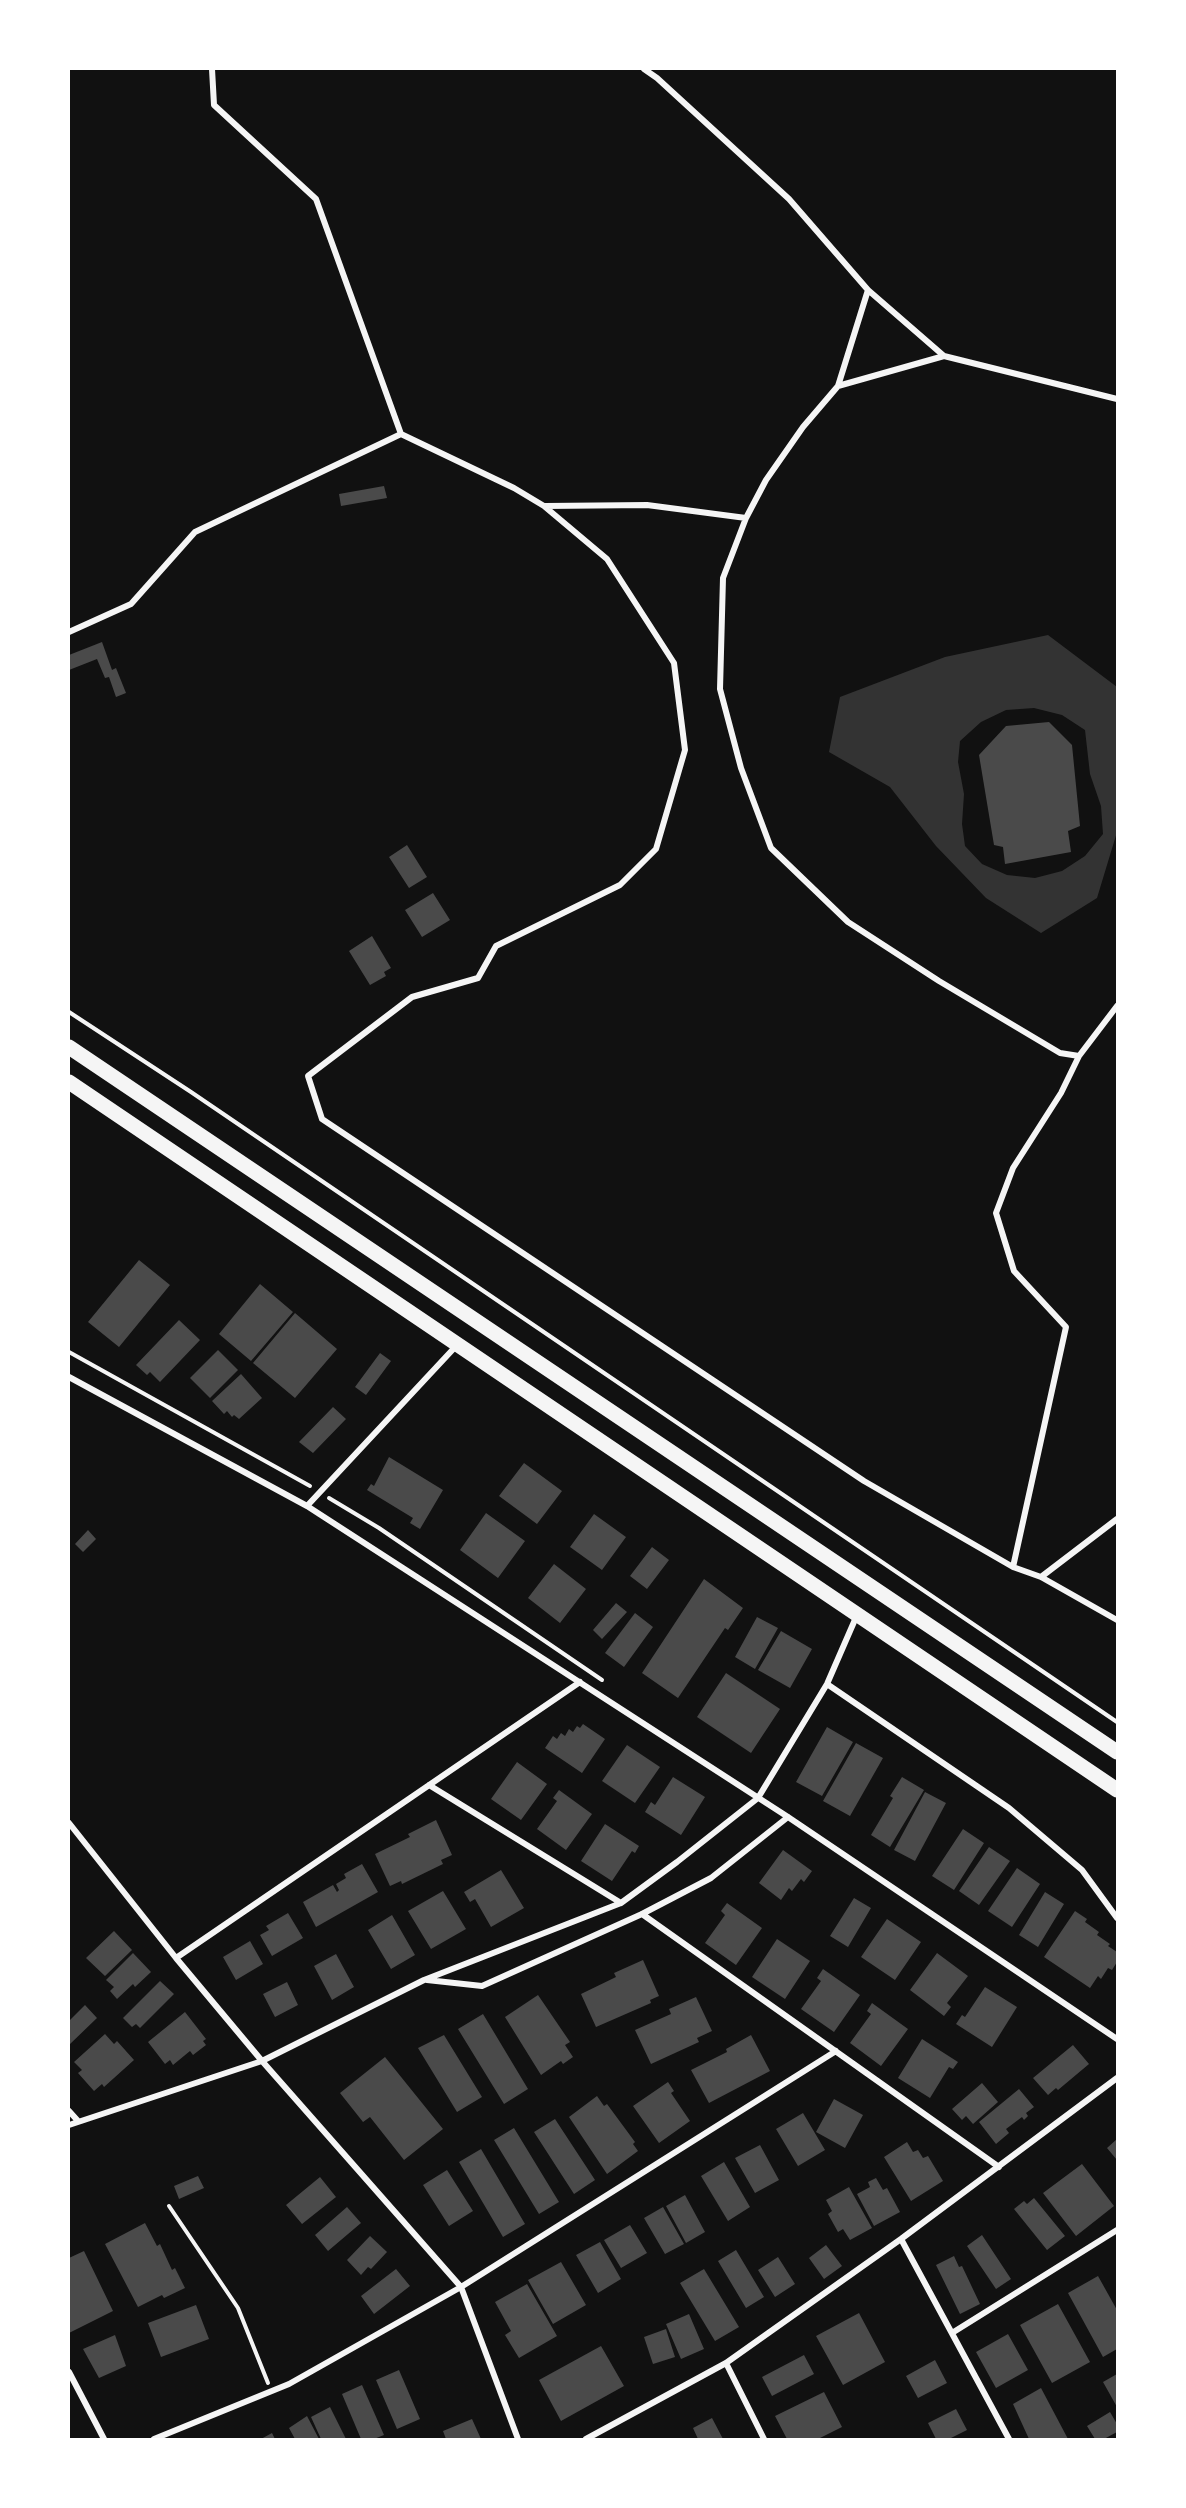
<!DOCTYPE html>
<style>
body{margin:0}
#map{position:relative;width:1186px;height:2508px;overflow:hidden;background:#111;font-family:"Alegreya Sans",sans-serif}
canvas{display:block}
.frame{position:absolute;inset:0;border:70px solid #fff;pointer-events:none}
</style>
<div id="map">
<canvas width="1186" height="2508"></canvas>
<div class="frame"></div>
</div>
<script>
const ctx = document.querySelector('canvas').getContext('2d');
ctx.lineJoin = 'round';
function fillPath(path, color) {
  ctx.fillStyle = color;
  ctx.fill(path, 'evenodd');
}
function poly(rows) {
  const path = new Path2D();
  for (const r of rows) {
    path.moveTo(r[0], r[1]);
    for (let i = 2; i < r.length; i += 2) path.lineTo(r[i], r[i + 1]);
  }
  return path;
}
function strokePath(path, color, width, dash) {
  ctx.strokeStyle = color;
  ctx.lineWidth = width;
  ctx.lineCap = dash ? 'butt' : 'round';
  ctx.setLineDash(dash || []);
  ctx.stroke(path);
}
const water = poly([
 [1048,635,1117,687,1117,832,1097,898,1041,933,986,898,936,846,890,787,829,752,840,697,945,657],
 [1034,708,1062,715,1085,730,1090,774,1101,806,1103,834,1085,856,1062,871,1035,878,1007,875,982,864,965,846,962,824,964,794,958,762,960,741,981,722,1006,710]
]);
const building = poly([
 [384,486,387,498,341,506,339,494],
 [102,642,112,670,116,668,126,693,116,697,109,677,105,678,97,659,69,670,69,655],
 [1049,722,1072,745,1080,826,1068,831,1071,852,1005,864,1003,847,994,845,979,755,1006,726],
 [407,845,427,877,409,888,389,857],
 [433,893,450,920,422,937,405,910],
 [372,936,391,968,384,972,386,976,370,985,349,951],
 [139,1260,170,1285,119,1347,88,1322],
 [260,1284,293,1312,251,1361,219,1334],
 [295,1313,337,1349,295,1398,253,1363],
 [179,1320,200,1340,160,1382,150,1372,147,1375,136,1365],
 [218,1350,238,1370,210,1398,190,1378],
 [380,1353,391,1361,366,1395,355,1387],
 [241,1374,262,1398,239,1419,234,1415,232,1417,227,1411,224,1414,212,1401],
 [333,1407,346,1419,313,1453,299,1442],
 [389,1457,443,1490,420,1529,410,1523,413,1518,367,1490,371,1484,374,1486],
 [524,1463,562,1491,537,1524,499,1496],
 [486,1513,525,1541,498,1578,460,1550],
 [594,1514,626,1537,602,1570,570,1547],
 [88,1530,96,1539,83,1552,75,1544],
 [652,1547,669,1560,647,1589,630,1576],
 [554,1564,586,1589,560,1623,528,1598],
 [704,1579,743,1608,728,1630,725,1628,678,1698,642,1673],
 [616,1603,627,1612,602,1639,593,1630],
 [635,1613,653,1627,624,1667,605,1653],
 [757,1617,778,1628,755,1669,735,1657],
 [781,1631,812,1649,790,1688,758,1670],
 [726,1673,780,1709,751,1753,697,1717],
 [583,1724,605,1739,582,1773,545,1748,553,1736,557,1739,561,1733,565,1736,569,1729,573,1732,577,1726,580,1728],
 [827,1727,853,1742,822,1796,796,1782],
 [856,1743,883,1758,850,1816,823,1801],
 [627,1745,660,1767,635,1803,602,1781],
 [517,1762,547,1784,521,1820,491,1799],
 [673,1777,705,1797,681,1835,645,1812,651,1802,655,1805],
 [902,1777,924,1790,890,1847,871,1835,893,1798,890,1796],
 [559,1790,592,1814,566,1850,537,1829,557,1801,553,1798],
 [925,1792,946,1803,915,1861,894,1850],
 [436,1820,452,1855,441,1860,443,1864,402,1884,401,1881,390,1886,375,1854,410,1837,408,1834],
 [605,1824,639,1846,635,1853,632,1851,612,1881,581,1861],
 [963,1829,984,1843,954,1890,932,1876],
 [989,1847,1010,1861,979,1905,959,1891],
 [783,1850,812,1871,804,1882,801,1879,792,1891,789,1888,781,1900,759,1883],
 [362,1864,378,1892,316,1927,303,1902,333,1885,337,1892,339,1890,336,1884,346,1878,344,1874],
 [1017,1868,1040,1884,1012,1927,988,1911],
 [501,1870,524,1908,491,1927,475,1899,470,1902,464,1892],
 [443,1891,466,1929,431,1949,408,1911],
 [1045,1892,1064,1904,1038,1947,1019,1935],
 [854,1898,871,1908,848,1947,830,1936],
 [727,1903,762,1928,736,1965,705,1943,725,1915,721,1911],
 [1075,1911,1087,1919,1085,1922,1099,1932,1097,1935,1110,1944,1108,1946,1117,1952,1117,1962,1112,1970,1108,1968,1101,1979,1098,1976,1090,1988,1044,1957],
 [288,1913,303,1938,272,1956,260,1935,269,1930,266,1926],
 [392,1915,415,1955,391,1969,368,1930],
 [887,1919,921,1942,895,1980,861,1957],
 [114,1931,132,1950,105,1976,86,1958],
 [777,1939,810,1961,785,1999,752,1977],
 [250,1941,263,1964,236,1980,223,1957],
 [133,1953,151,1972,135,1987,133,1984,117,1999,110,1991,114,1987,106,1980],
 [937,1953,968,1976,947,2003,951,2007,944,2016,910,1990],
 [336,1954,354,1987,332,2000,314,1966],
 [643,1960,659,1996,650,2000,651,2003,596,2027,581,1994,616,1977,614,1973],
 [823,1969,860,1995,834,2032,801,2009,821,1981,817,1978],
 [160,1981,174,1994,140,2028,136,2024,132,2027,123,2018],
 [287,1982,298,2005,275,2017,263,1994],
 [985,1987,1017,2007,992,2047,956,2024,962,2015,965,2017],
 [538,1995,570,2042,565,2045,573,2057,563,2064,561,2061,541,2075,505,2017],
 [696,1997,712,2031,697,2038,699,2042,651,2064,635,2030,671,2014,669,2009],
 [872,2003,908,2029,881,2066,850,2043,871,2014,867,2011],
 [85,2005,97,2018,69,2045,69,2021],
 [185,2012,206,2039,203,2041,206,2045,193,2055,190,2051,173,2065,170,2060,165,2064,148,2042],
 [483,2014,528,2089,504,2104,458,2029],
 [105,2034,114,2044,117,2041,134,2060,104,2087,102,2084,94,2091,78,2073,82,2070,74,2062],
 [444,2035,482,2097,457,2112,418,2048],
 [751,2035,770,2071,709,2103,691,2070,727,2052,726,2049],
 [922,2039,958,2062,953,2069,949,2067,930,2098,898,2078],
 [1073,2045,1089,2064,1058,2090,1056,2088,1048,2095,1033,2078],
 [385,2057,443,2129,404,2160,370,2117,363,2122,340,2093],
 [668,2082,674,2091,671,2093,690,2121,659,2143,633,2106],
 [982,2083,998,2102,973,2124,966,2116,962,2120,952,2109],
 [1019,2089,1034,2107,1026,2113,1028,2116,1024,2120,1022,2117,1006,2129,1009,2133,996,2144,979,2122],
 [597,2096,604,2106,607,2104,635,2142,633,2144,638,2151,607,2174,569,2117],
 [834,2099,863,2115,845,2148,816,2132],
 [803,2113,825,2150,798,2166,776,2129],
 [555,2119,595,2180,574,2194,534,2132],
 [514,2128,559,2202,539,2214,494,2140],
 [1117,2139,1117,2160,1107,2148],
 [907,2142,913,2152,918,2150,923,2158,928,2156,943,2181,911,2201,884,2157],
 [760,2145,779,2180,755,2193,735,2158],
 [481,2149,525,2224,503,2237,459,2162],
 [724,2162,750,2207,728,2221,701,2176],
 [1082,2164,1114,2206,1076,2236,1043,2193],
 [447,2170,473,2211,449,2226,423,2185],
 [198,2176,204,2188,179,2199,174,2186],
 [320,2177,336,2197,302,2224,286,2205],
 [876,2178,883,2190,887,2188,900,2212,874,2226,857,2194,870,2187,868,2182],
 [849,2187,872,2228,850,2240,843,2229,838,2232,828,2214,832,2211,826,2200],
 [685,2195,705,2232,686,2243,666,2206],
 [1034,2198,1065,2236,1047,2250,1014,2209,1024,2201,1027,2204],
 [347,2207,361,2223,328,2251,315,2235],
 [663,2207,684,2244,665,2254,644,2218],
 [145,2223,157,2246,160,2244,172,2270,175,2268,185,2288,164,2298,162,2295,138,2307,105,2244],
 [630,2225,647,2253,621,2268,604,2240],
 [982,2235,1011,2279,996,2289,967,2246],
 [370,2236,387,2252,371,2269,368,2267,361,2275,347,2260],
 [600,2242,621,2279,598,2293,576,2255],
 [826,2245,842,2266,824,2279,809,2258],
 [736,2250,764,2297,746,2308,718,2261],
 [84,2251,113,2311,69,2333,69,2258],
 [954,2256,959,2267,962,2266,980,2304,960,2314,936,2265],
 [778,2257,795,2284,775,2297,758,2270],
 [561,2262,586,2305,553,2324,528,2280],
 [396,2269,410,2286,374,2314,361,2296],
 [704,2269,739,2327,715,2341,680,2283],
 [1098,2276,1117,2310,1117,2349,1103,2357,1068,2293],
 [527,2284,557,2336,519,2358,505,2335,511,2331,495,2302],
 [1058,2304,1090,2362,1052,2383,1020,2325],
 [196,2305,209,2339,161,2357,148,2323],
 [859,2313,885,2362,843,2385,816,2336],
 [689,2314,704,2349,681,2359,666,2324],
 [666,2329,675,2357,653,2364,644,2337],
 [1008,2334,1028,2370,996,2388,976,2352],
 [115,2335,126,2366,99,2378,83,2349],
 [601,2346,624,2386,561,2421,539,2380],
 [804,2355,814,2374,772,2396,762,2377],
 [935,2360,947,2383,918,2398,906,2376],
 [399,2370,420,2419,397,2429,376,2380],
 [1117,2374,1117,2407,1103,2382],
 [362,2385,384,2435,374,2439,361,2439,342,2394],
 [1041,2388,1068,2439,1029,2439,1013,2404],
 [824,2392,842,2427,818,2439,787,2439,775,2416],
 [330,2407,346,2439,321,2439,311,2417],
 [956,2409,967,2430,949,2439,936,2439,928,2423],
 [1110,2412,1117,2424,1117,2432,1104,2439,1095,2439,1087,2426],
 [307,2416,319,2439,295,2439,289,2428],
 [712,2418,723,2439,698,2439,693,2428],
 [472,2419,481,2439,446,2439,443,2431],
 [272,2433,275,2439,261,2439]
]);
const path = poly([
 [69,1012,191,1092,1117,1722],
 [69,1352,310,1486],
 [329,1498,379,1528,602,1680],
 [169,2206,238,2308,268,2383]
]);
const minor = poly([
 [212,69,214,105,316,199,401,434,514,488,544,506,607,559,674,663,685,750,656,849,620,885,496,946,478,978,412,997,308,1076,322,1119,864,1481,1013,1567],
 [644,69,657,78,789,199,868,290,944,356,1117,399],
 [944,356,838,386,803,427,766,480,746,518,723,578,720,689,741,768,771,848,848,922,939,981,1060,1053,1079,1056],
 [838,386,868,290],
 [545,506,647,505,746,518],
 [69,632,131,604,195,532,401,434],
 [1117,1006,1079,1056,1061,1093,1013,1168,996,1213,1014,1271,1066,1327,1013,1567,1041,1577,1117,1620],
 [69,1377,307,1506,788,1817,1117,2039],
 [307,1506,457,1345],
 [1041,1577,1117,1519],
 [827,1684,1009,1808,1082,1870,1117,1918],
 [429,1785,621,1903],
 [69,1823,176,1958,262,2061,461,2287,518,2439],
 [642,1914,999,2167],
 [176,1958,580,1682],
 [427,1980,482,1986,642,1914,711,1878,788,1817],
 [69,2111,78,2121],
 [69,2125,262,2061,424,1980,621,1903,677,1862,758,1798,827,1684,857,1615],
 [901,2239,1009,2439],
 [952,2333,1117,2230],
 [726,2363,764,2439],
 [69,2372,104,2439],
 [154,2439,289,2384,461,2287,836,2051],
 [586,2439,726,2363,901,2239,1117,2078]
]);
const primary = poly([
 [69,1047,1117,1752],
 [69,1082,1117,1790]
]);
fillPath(water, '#333');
fillPath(building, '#4a4a4a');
strokePath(path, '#f5f5f5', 4);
strokePath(minor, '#f5f5f5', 6);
strokePath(primary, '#f5f5f5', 15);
</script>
